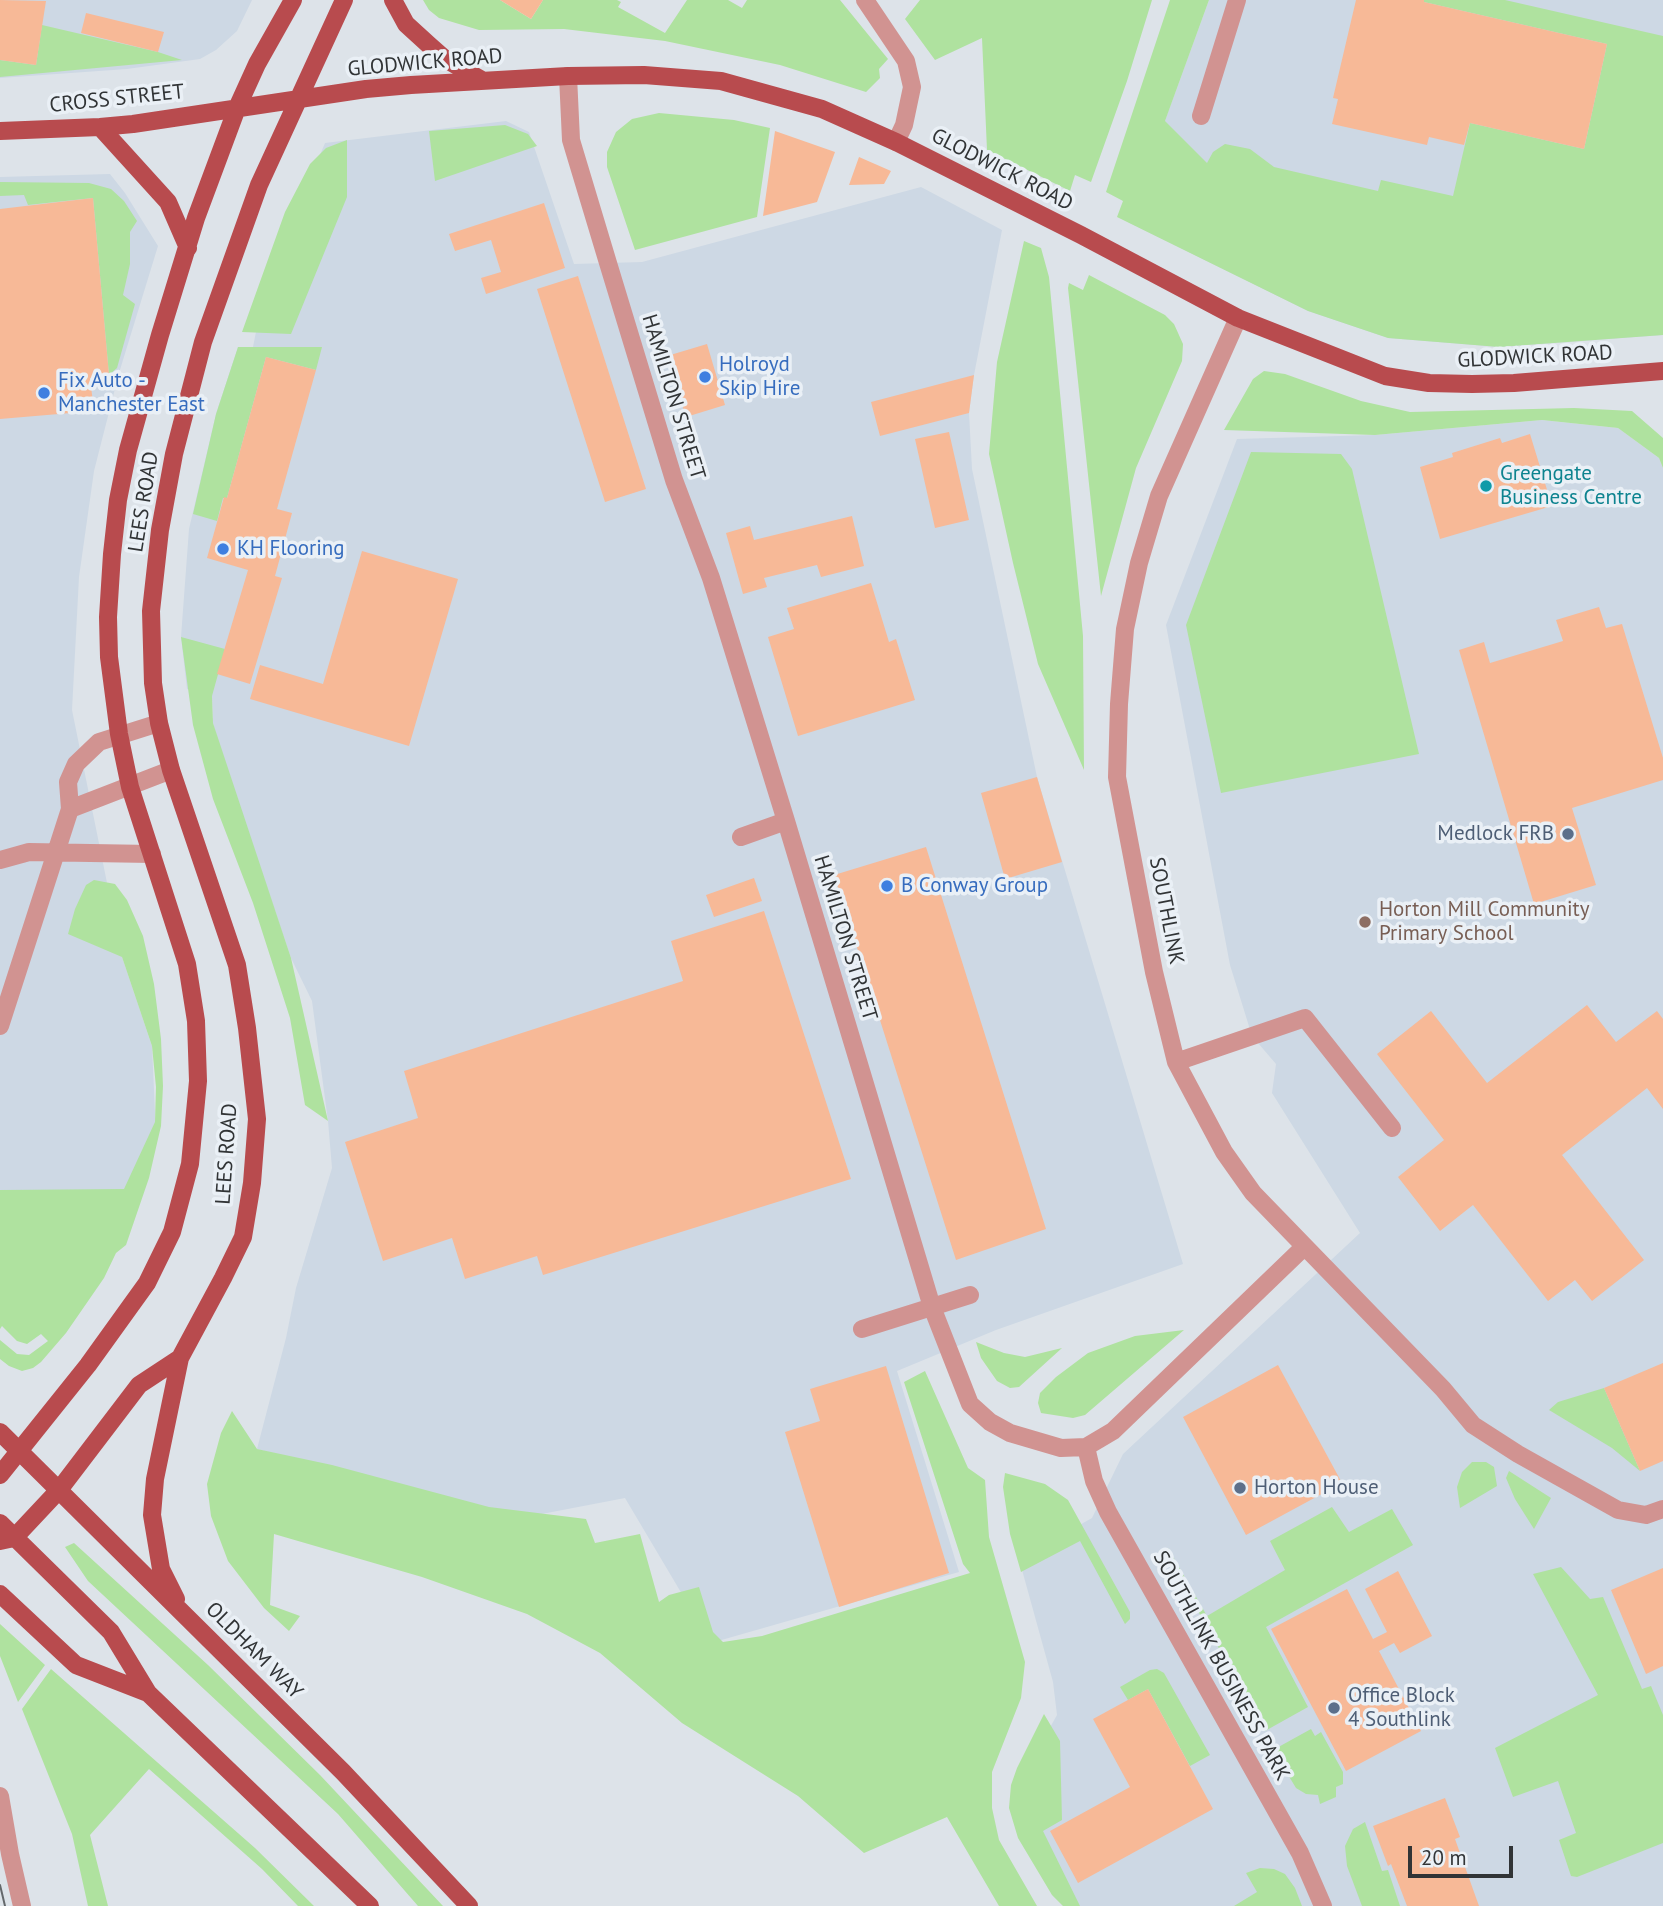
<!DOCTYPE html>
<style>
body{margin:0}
#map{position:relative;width:1663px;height:1906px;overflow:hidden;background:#dde3e9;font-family:"PT Sans",sans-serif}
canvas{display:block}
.scale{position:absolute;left:1408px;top:1846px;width:105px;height:32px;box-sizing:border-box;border:4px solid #313436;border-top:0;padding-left:9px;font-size:21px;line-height:24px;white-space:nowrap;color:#313436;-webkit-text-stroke:5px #eaf0f6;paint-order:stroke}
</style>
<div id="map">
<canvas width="1663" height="1906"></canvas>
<div class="scale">20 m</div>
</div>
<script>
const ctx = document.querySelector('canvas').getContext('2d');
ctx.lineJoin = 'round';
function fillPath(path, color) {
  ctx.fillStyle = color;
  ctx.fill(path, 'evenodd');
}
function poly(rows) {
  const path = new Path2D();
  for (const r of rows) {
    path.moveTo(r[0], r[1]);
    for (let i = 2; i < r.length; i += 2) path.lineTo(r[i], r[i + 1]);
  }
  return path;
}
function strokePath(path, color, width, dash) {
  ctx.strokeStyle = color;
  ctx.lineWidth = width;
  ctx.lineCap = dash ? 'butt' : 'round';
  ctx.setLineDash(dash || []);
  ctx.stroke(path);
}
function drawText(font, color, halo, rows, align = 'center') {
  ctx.font = font + ' "PT Sans",sans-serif';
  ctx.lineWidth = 7;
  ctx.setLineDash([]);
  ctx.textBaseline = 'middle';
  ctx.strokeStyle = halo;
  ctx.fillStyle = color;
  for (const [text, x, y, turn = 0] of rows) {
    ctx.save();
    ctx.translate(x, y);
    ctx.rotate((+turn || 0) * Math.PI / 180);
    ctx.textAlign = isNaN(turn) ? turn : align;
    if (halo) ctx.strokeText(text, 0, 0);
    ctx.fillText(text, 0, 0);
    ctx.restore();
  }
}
const built = poly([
 [0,0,252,0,237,31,216,50,200,59,127,69,0,78],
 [1209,0,1663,0,1663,335,1499,347,1388,338,1308,311,1128,222],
 [506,121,529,132,574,264,642,262,921,187,1002,230,974,375,969,413,972,469,1037,777,1183,1264,996,1330,897,1371,959,1572,711,1643,625,1498,500,1522,257,1449,286,1338,296,1288,332,1168,328,1121,312,1001,291,958,221,753,213,723,212,696,187,689,181,637,189,529,216,414,238,347,253,347,265,286,325,143],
 [110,174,125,193,158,246,119,373,94,471,79,577,72,710,122,957,152,1046,156,1135,136,1194,3,1191,0,1190,0,177],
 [1542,420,1618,428,1659,458,1663,468,1663,1906,1068,1906,1040,1856,1030,1763,1057,1715,1053,1682,1019,1559,1092,1518,1123,1454,1360,1233,1272,1093,1276,1064,1252,1036,1230,965,1166,625,1237,439,1375,435]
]);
const green = poly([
 [423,0,500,0,531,19,543,0,617,0,621,2,618,7,665,33,687,0,728,0,742,8,747,0,840,0,888,59,879,69,880,78,866,92,780,65,665,41,564,29,479,30,439,18,429,10],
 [920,0,1152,0,1127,81,1091,182,1075,175,1070,191,987,150,982,38,935,60,905,19],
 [1170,0,1209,0,1165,121,1207,163,1213,152,1225,144,1250,149,1274,167,1378,191,1381,180,1453,196,1470,123,1584,149,1607,44,1424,2,1424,0,1505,0,1663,36,1663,335,1499,347,1388,338,1308,311,1117,217,1123,201,1106,192],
 [42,25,158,52,182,60,0,77,0,60,36,65],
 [659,113,734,120,770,128,757,217,635,250,607,167,607,152,616,132,632,119],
 [505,125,528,134,537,146,435,181,429,131],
 [347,140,347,197,291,334,242,332,285,212,310,164,326,148],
 [0,182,89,183,111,189,124,201,137,221,130,232,130,264,123,295,135,304,117,368,109,375,93,198,28,205,24,195,0,196],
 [1024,241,1041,248,1049,277,1083,636,1084,770,1038,664,1013,563,989,454,997,362],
 [1089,275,1165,315,1174,324,1183,344,1182,361,1136,468,1101,596,1068,288,1069,283,1083,290],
 [238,347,322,347,316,370,266,357,227,498,223,498,217,521,193,514,216,414],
 [1264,371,1285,374,1361,401,1410,412,1574,408,1632,411,1663,438,1663,468,1659,458,1618,428,1542,420,1375,435,1224,430,1253,379],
 [1251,452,1341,454,1352,469,1419,754,1221,793,1186,625],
 [181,637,225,649,212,696,213,723,291,958,328,1121,305,1105,290,1018,253,903,213,799,193,725],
 [94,880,115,884,127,900,143,936,154,984,161,1039,163,1086,161,1126,149,1178,126,1245,116,1253,104,1278,66,1333,41,1362,33,1368,22,1371,9,1366,0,1359,0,1340,17,1354,29,1355,48,1341,41,1334,27,1344,17,1341,2,1326,0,1329,0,1190,124,1189,155,1122,156,1087,152,1046,122,957,68,934,75,909,86,885],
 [1184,1330,1085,1415,1073,1418,1041,1413,1038,1403,1040,1393,1056,1377,1088,1353,1135,1336],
 [976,1342,1004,1353,1025,1357,1062,1348,1019,1387,1010,1388,997,1381,981,1358],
 [925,1371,968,1468,985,1480,989,1537,1025,1662,1021,1698,992,1772,992,1808,999,1840,1037,1906,999,1906,947,1817,864,1853,798,1796,682,1723,600,1653,527,1614,422,1577,274,1534,270,1605,300,1616,289,1631,264,1608,228,1561,211,1516,207,1484,221,1433,232,1411,257,1449,332,1465,489,1507,586,1519,595,1543,640,1534,659,1602,669,1595,699,1587,713,1632,723,1642,762,1636,970,1573,963,1564,904,1382],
 [1604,1388,1640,1471,1612,1448,1549,1410,1558,1402],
 [1472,1462,1486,1462,1494,1467,1497,1486,1460,1508,1457,1487,1462,1472],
 [1509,1471,1551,1498,1534,1529,1515,1499,1506,1478],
 [1005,1473,1045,1484,1068,1500,1130,1612,1130,1619,1125,1624,1080,1541,1021,1572,1010,1534,1003,1487],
 [1332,1507,1349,1532,1392,1509,1413,1545,1266,1627,1308,1707,1265,1731,1164,1550,1168,1548,1207,1616,1285,1570,1270,1541],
 [74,1543,208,1665,320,1775,443,1906,418,1906,338,1814,88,1581,65,1547],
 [1561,1567,1590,1599,1603,1597,1642,1689,1651,1686,1663,1715,1663,1843,1577,1877,1571,1876,1559,1840,1576,1833,1558,1781,1513,1797,1495,1748,1598,1695,1533,1574],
 [0,1624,45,1665,18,1702,0,1656],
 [51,1669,255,1848,314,1906,298,1906,262,1869,149,1769,90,1835,108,1906,88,1906,72,1834,22,1709],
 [1157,1669,1164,1673,1210,1755,1190,1766,1148,1689,1128,1700,1120,1687,1150,1670],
 [1044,1714,1060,1741,1062,1820,1043,1831,1080,1906,1063,1906,1052,1895,1018,1838,1009,1808,1011,1785,1017,1768],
 [1311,1729,1315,1736,1321,1732,1343,1772,1343,1784,1336,1787,1336,1797,1320,1804,1318,1795,1306,1794,1296,1788,1273,1750],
 [1365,1822,1382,1871,1388,1870,1400,1906,1362,1906,1347,1866,1345,1846,1353,1829],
 [1260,1868,1274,1869,1285,1874,1295,1888,1302,1906,1234,1906,1257,1892,1246,1873]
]);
const building = poly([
 [0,0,46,1,36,65,0,60],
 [500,0,543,0,531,19],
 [1356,0,1424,0,1424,2,1607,44,1584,149,1470,123,1464,145,1429,137,1427,145,1332,124,1338,99,1333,98],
 [86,13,164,32,158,52,81,33],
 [775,131,835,152,817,202,763,216],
 [859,157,891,171,884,184,849,185],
 [93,198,109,375,90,378,94,411,0,419,0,209],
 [544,203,565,268,486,294,481,278,501,272,491,240,455,251,449,234],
 [578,276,646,489,605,502,537,289],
 [707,344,725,405,686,417,667,356],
 [266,357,316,370,277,509,292,513,275,576,282,578,250,684,217,674,248,570,207,558,224,497,227,498],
 [974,375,969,413,880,436,871,402],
 [949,432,969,520,935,528,915,439],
 [1530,434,1552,506,1440,539,1420,467,1453,457,1452,453,1500,438,1502,443],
 [852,516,864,566,821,577,817,565,764,578,767,587,743,594,726,533,750,526,754,540],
 [362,551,458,579,409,746,250,699,260,665,323,684],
 [871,583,889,642,896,639,915,700,798,736,768,637,794,629,787,608],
 [1599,607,1606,628,1622,624,1663,758,1663,780,1572,808,1596,885,1534,904,1459,650,1484,642,1490,663,1563,641,1556,620],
 [1037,777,1062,862,1005,879,981,793],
 [926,847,1046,1229,956,1260,834,875],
 [754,878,762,901,714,917,706,895],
 [764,911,851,1179,543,1275,537,1256,465,1279,452,1238,383,1261,345,1142,418,1118,404,1071,683,981,671,941],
 [1587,1005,1616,1042,1657,1011,1663,1019,1663,1109,1647,1088,1562,1155,1644,1260,1592,1301,1575,1280,1548,1301,1473,1205,1440,1231,1398,1177,1444,1140,1377,1054,1431,1011,1487,1083],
 [1663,1363,1663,1461,1640,1471,1604,1388],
 [1278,1365,1342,1483,1246,1535,1183,1417],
 [886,1366,949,1573,839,1607,785,1432,820,1421,810,1389],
 [1663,1568,1663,1666,1646,1674,1611,1590],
 [1398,1571,1432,1636,1400,1653,1394,1643,1379,1651,1421,1731,1346,1771,1271,1629,1347,1589,1373,1639,1387,1632,1365,1589],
 [1148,1689,1213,1809,1078,1883,1050,1831,1130,1787,1093,1719],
 [1445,1798,1460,1837,1455,1839,1479,1906,1407,1906,1391,1864,1388,1866,1373,1826]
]);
const minor = poly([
 [865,0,906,61,912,87,904,125,896,142],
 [568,76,571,140,608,263,674,480,711,578,786,821,932,1307,970,1404,990,1422,1010,1433,1061,1448,1086,1447,1113,1431,1304,1247],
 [1201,116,1237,0],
 [1238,318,1159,496,1139,563,1125,629,1119,704,1117,777,1154,972,1176,1062,1224,1152,1253,1193,1443,1389,1473,1425,1518,1454,1618,1510,1646,1515,1663,1509],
 [70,809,171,770],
 [741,837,786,821],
 [0,860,29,852,152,854],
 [0,1026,70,809,68,782,76,764,99,742,159,723],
 [1176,1062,1305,1018,1392,1128],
 [862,1329,970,1295],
 [1086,1447,1094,1481,1108,1512,1300,1853,1323,1906],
 [0,1796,10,1854,22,1906]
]);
const major = poly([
 [393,0,406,24,429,45,445,59,482,80],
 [100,127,168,202,188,248],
 [0,131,100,127,133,124,366,89,411,85,568,76,644,75,721,81,822,109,896,142,1081,235,1238,318,1385,376,1429,383,1472,384,1514,383,1663,371],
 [0,1432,343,1772,469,1906],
 [0,1475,88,1365,147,1283,172,1232,190,1164,198,1081,196,1021,187,964,130,787,119,734,109,657,108,617,112,554,118,500,128,450,160,335,196,218,237,108,257,64,293,0],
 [0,1523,111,1632,148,1693],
 [0,1541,14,1538,59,1490,139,1385,180,1358,223,1278,243,1237,252,1183,257,1119,247,1028,237,965,171,770,159,723,153,683,151,611,160,530,174,454,203,342,259,185,344,0],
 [0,1594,76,1665,148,1693,370,1906],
 [176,1599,161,1569,152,1515,155,1479,180,1358]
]);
const tram = poly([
 [0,1885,5,1906]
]);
const markers = [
 [705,377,7,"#3f7fe0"],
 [44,393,7,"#3f7fe0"],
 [1486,486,7,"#0f9aa8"],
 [223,549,7,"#3f7fe0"],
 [1568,834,7,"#5c6f8a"],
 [887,886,7,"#3f7fe0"],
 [1365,922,7,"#8d6e63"],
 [1240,1488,7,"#5c6f8a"],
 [1334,1708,7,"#5c6f8a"]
];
const streetNames = [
 ["GLODWICK ROAD",425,63,-5],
 ["CROSS STREET",117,99,-6],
 ["GLODWICK ROAD",1002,170,27],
 ["GLODWICK ROAD",1535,357,-3],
 ["HAMILTON STREET",673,397,73],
 ["LEES ROAD",144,502,-81],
 ["SOUTHLINK",1166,911,79],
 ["HAMILTON STREET",845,938,73],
 ["LEES ROAD",227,1154,-86],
 ["OLDHAM WAY",254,1651,45],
 ["SOUTHLINK BUSINESS PARK",1221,1666,61]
];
const shopNames = [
 ["Holroyd",719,365],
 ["Skip Hire",719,389],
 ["Fix Auto -",58,381],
 ["Manchester East",58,405],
 ["KH Flooring",237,549],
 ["B Conway Group",901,886]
];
const cultureNames = [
 ["Greengate",1500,474],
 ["Business Centre",1500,498]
];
const serviceNames = [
 ["Medlock FRB",1554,834,"right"],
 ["Horton House",1254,1488],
 ["Office Block",1348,1696],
 ["4 Southlink",1348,1720]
];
const educationNames = [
 ["Horton Mill Community",1379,910],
 ["Primary School",1379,934]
];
fillPath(built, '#cdd8e4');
fillPath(green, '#afe29f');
fillPath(building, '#f7b997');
strokePath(minor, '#d19391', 18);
strokePath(major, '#b84b4e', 18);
strokePath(tram, '#64686b', 2);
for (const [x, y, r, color] of markers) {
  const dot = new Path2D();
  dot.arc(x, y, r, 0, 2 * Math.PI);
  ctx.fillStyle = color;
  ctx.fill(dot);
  strokePath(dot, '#eaf0f6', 2.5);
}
drawText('21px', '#313436', '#eaf0f6', streetNames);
drawText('21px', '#366cbe', '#eaf0f6', shopNames, 'left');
drawText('21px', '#0d838f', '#eaf0f6', cultureNames, 'left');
drawText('21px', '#4e5e75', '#eaf0f6', serviceNames, 'left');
drawText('21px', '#785e54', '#eaf0f6', educationNames, 'left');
</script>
